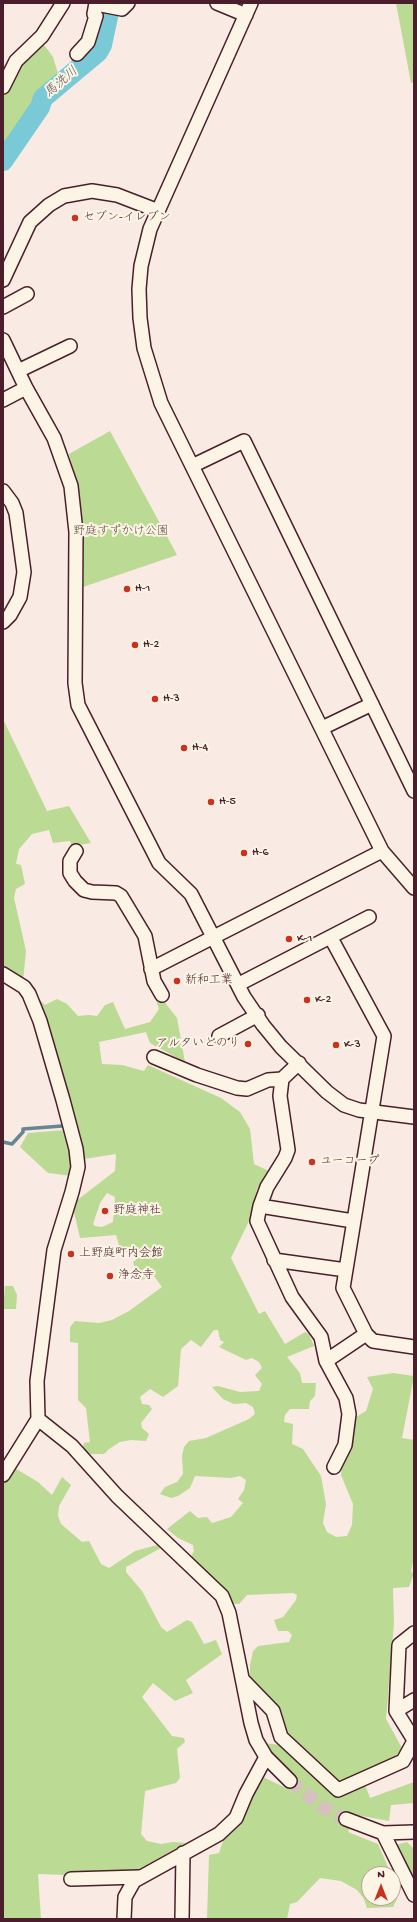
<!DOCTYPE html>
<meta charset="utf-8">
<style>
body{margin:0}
#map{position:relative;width:417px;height:1922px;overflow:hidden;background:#f9eae4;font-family:"Gochi Hand",sans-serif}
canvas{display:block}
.frame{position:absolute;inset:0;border:4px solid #4a1f2b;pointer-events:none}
.north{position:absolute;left:361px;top:1866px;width:40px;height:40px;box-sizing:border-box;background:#fcf5e5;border:1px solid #b59f9b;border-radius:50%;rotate:0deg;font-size:11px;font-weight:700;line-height:16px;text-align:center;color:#4a1f2b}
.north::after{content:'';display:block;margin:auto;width:14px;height:18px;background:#c8321e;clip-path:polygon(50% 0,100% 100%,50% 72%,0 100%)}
</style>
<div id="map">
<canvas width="417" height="1922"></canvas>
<div class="frame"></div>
<div class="north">N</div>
</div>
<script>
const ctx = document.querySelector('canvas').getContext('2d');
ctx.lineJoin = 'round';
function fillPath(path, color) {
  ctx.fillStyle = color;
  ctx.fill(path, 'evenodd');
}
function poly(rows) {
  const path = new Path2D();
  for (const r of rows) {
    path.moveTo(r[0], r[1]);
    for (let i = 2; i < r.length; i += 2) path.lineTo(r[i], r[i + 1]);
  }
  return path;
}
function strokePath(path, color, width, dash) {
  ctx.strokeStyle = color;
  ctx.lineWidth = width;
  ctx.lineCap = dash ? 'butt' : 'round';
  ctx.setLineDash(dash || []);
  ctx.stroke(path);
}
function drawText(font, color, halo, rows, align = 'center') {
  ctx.font = font + ' "Gochi Hand","Klee One",sans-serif';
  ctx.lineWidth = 4;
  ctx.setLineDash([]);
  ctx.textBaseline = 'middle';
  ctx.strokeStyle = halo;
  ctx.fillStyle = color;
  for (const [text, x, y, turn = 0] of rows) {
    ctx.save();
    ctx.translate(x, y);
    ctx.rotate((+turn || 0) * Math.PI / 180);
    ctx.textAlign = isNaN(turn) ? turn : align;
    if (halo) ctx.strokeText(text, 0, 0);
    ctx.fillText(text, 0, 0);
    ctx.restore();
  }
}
const green = poly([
 [396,3,414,3,414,82,411,83],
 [42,42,53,57,60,80,33,99,28,117,3,153,3,94,11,84,19,64],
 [110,431,177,555,83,587,83,537,77,486,69,454],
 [3,719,47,811,69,806,91,843,72,846,70,841,53,843,49,830,32,834,19,849,16,864,21,865,25,884,16,889,14,898,26,951,23,981,3,968],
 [160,996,177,1018,185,1062,150,1043,146,1032,99,1042,102,1064,122,1065,144,1071,148,1065,221,1098,240,1112,250,1129,254,1164,269,1171,257,1189,250,1219,231,1258,259,1314,265,1311,285,1344,305,1332,309,1334,314,1346,287,1357,300,1373,302,1383,316,1383,315,1396,310,1401,309,1409,290,1409,285,1415,284,1422,293,1424,292,1444,303,1449,321,1476,326,1504,323,1523,327,1532,336,1537,347,1536,352,1525,353,1504,341,1475,343,1455,351,1420,366,1411,373,1389,367,1377,393,1373,414,1376,402,1438,414,1440,414,1557,411,1572,414,1573,409,1587,393,1588,394,1623,386,1719,402,1748,396,1756,361,1773,370,1798,414,1782,414,1803,391,1805,389,1821,356,1815,348,1832,378,1844,391,1874,369,1874,369,1898,393,1898,393,1878,397,1888,397,1899,393,1907,367,1908,364,1899,357,1890,341,1881,320,1878,297,1902,290,1904,287,1919,207,1919,209,1855,219,1853,224,1838,238,1827,258,1778,263,1777,288,1789,293,1777,270,1754,263,1743,281,1745,287,1738,250,1681,250,1665,253,1651,258,1646,289,1642,292,1635,288,1631,278,1631,274,1620,283,1617,296,1600,297,1595,293,1593,247,1595,239,1604,224,1603,189,1560,194,1551,193,1545,178,1538,167,1529,190,1511,198,1518,207,1517,212,1523,231,1517,243,1503,238,1499,244,1490,246,1480,240,1476,231,1478,195,1476,190,1488,178,1496,171,1498,160,1494,165,1487,177,1482,183,1474,182,1456,184,1447,189,1441,206,1438,249,1419,255,1414,253,1407,246,1403,234,1404,223,1399,212,1387,218,1386,240,1392,259,1391,262,1384,255,1375,262,1368,259,1362,252,1358,246,1360,219,1347,224,1342,220,1340,218,1330,214,1330,201,1347,191,1340,181,1349,178,1386,163,1397,150,1389,140,1397,142,1404,149,1405,152,1409,141,1423,142,1428,149,1434,146,1441,131,1440,120,1442,109,1449,104,1454,89,1454,83,1449,84,1443,90,1442,86,1408,78,1400,78,1343,70,1342,70,1327,75,1321,99,1323,112,1320,129,1311,162,1287,154,1276,141,1280,140,1274,137,1274,133,1262,136,1260,135,1251,121,1252,116,1235,80,1238,74,1212,76,1201,115,1171,116,1154,84,1159,68,1100,34,999,40,1000,45,1005,57,999,67,1004,78,1016,89,1015,97,1016,105,1005,113,1002,125,1029,150,1022,159,1009,155,997],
 [107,1193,115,1197,113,1222,102,1227,95,1226,93,1224,100,1203],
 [66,1130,73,1166,72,1176,48,1173,20,1147,28,1133],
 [5,1286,13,1286,17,1295,16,1309,3,1309],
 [13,1467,38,1482,52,1495,62,1477,71,1485,59,1506,58,1516,61,1524,82,1542,89,1541,101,1564,109,1568,135,1551,157,1545,161,1548,126,1567,126,1572,142,1591,161,1627,167,1632,187,1620,192,1622,204,1644,216,1640,222,1654,186,1680,193,1693,175,1701,153,1683,142,1697,172,1736,184,1738,185,1742,177,1749,180,1778,176,1783,145,1791,141,1834,147,1841,161,1844,173,1842,186,1843,124,1877,38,1874,41,1919,3,1919,3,1484],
 [407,1842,414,1849,414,1882,395,1849,396,1845]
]);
const stream = poly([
 [3,1142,12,1144,23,1132,23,1129,62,1126]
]);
const river = poly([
 [3,161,40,107,43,98,98,52,102,45,111,3]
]);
const minorTunnel = poly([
 [290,1781,321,1806,346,1819]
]);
const minor = poly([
 [217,3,246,15],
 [251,3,150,229,141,266,139,289,140,318,144,348,161,403,382,851,414,888],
 [96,4,122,9,128,3],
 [77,54,88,42,96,16,94,14,96,3],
 [3,87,16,61,42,36,63,3],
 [3,280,30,222,49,205,64,196,92,191,117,195,156,210],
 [3,307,27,294],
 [3,340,26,388,54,438,71,486,76,532,75,683,78,705,159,863,191,894,244,997,263,1025,281,1047,327,1092,344,1105,359,1110,414,1117],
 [18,371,70,346],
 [3,400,26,388],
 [192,466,244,441,414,791],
 [3,491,12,503,16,513,24,572,20,597,10,615,3,622],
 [322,728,372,704],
 [76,851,70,861,70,873,75,881,84,890,92,892,116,893,121,896,145,936,154,981,162,995],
 [331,938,384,1036,343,1288,366,1334,373,1341,414,1347],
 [151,969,382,851],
 [3,974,24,987,29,994,40,1021,63,1100,76,1149,78,1167,72,1192,54,1250,37,1381,38,1419,3,1475],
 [239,984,369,917],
 [219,1036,258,1015],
 [154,1057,197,1075,237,1088,247,1089,268,1080,282,1079],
 [299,1063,282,1079,280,1096,288,1150,285,1158,267,1187,260,1206,257,1221,292,1297,321,1337,326,1361,346,1398,349,1414,345,1445,334,1467],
 [260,1206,353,1221],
 [274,1260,346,1270],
 [326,1361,366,1334],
 [38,1419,72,1446,117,1496,222,1596,229,1613,251,1723,256,1740,266,1757,290,1781],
 [414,1633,399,1645,396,1711,414,1740],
 [243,1680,273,1711,281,1737,338,1790,403,1761,414,1741],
 [396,1711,414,1700],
 [346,1819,383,1833,414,1832],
 [383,1833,414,1895],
 [71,1879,139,1877],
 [124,1919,125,1897,134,1881,219,1834,236,1818,246,1794,266,1757],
 [182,1919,183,1853]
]);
const markers = [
 [75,218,4,"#c8321e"],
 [127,589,4,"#c8321e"],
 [135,645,4,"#c8321e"],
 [155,699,4,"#c8321e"],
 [184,748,4,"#c8321e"],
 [211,802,4,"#c8321e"],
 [244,853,4,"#c8321e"],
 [289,939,4,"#c8321e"],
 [177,981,4,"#c8321e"],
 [307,1000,4,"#c8321e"],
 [248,1044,4,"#c8321e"],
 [336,1045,4,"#c8321e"],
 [312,1162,4,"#c8321e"],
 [105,1211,4,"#c8321e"],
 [71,1254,4,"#c8321e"],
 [110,1276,4,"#c8321e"]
];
const poiNames = [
 ["セブン-イレブン",83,218],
 ["H-1",135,589],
 ["H-2",143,645],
 ["H-3",163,699],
 ["H-4",192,748],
 ["H-5",219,802],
 ["H-6",252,853],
 ["K-1",297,939],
 ["新和工業",185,981],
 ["K-2",315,1000],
 ["アルタいどのり",240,1044,"right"],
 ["K-3",344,1045],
 ["ユーコープ",320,1162],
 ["野庭神社",113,1211],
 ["上野庭町内会館",79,1254],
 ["浄念寺",118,1276]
];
const parkNames = [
 ["野庭すずかけ公園",121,532]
];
const waterNames = [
 ["馬洗川",62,83,-41]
];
fillPath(green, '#bbda93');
strokePath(stream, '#678592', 3.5);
strokePath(river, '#7ac9d7', 20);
strokePath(minorTunnel, '#d6c1bf', 13, [13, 6]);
strokePath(minor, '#4a1f2b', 16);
strokePath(minor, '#fcf5e5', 13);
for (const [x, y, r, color] of markers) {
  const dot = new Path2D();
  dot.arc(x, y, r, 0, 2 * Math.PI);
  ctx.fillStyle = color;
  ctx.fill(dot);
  strokePath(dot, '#fcf5e5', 1.5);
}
drawText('12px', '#4a1f2b', '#fcf5e5', poiNames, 'left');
drawText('12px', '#664e45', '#fcf5e5', parkNames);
drawText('italic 13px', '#58525f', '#fcf5e5', waterNames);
</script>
